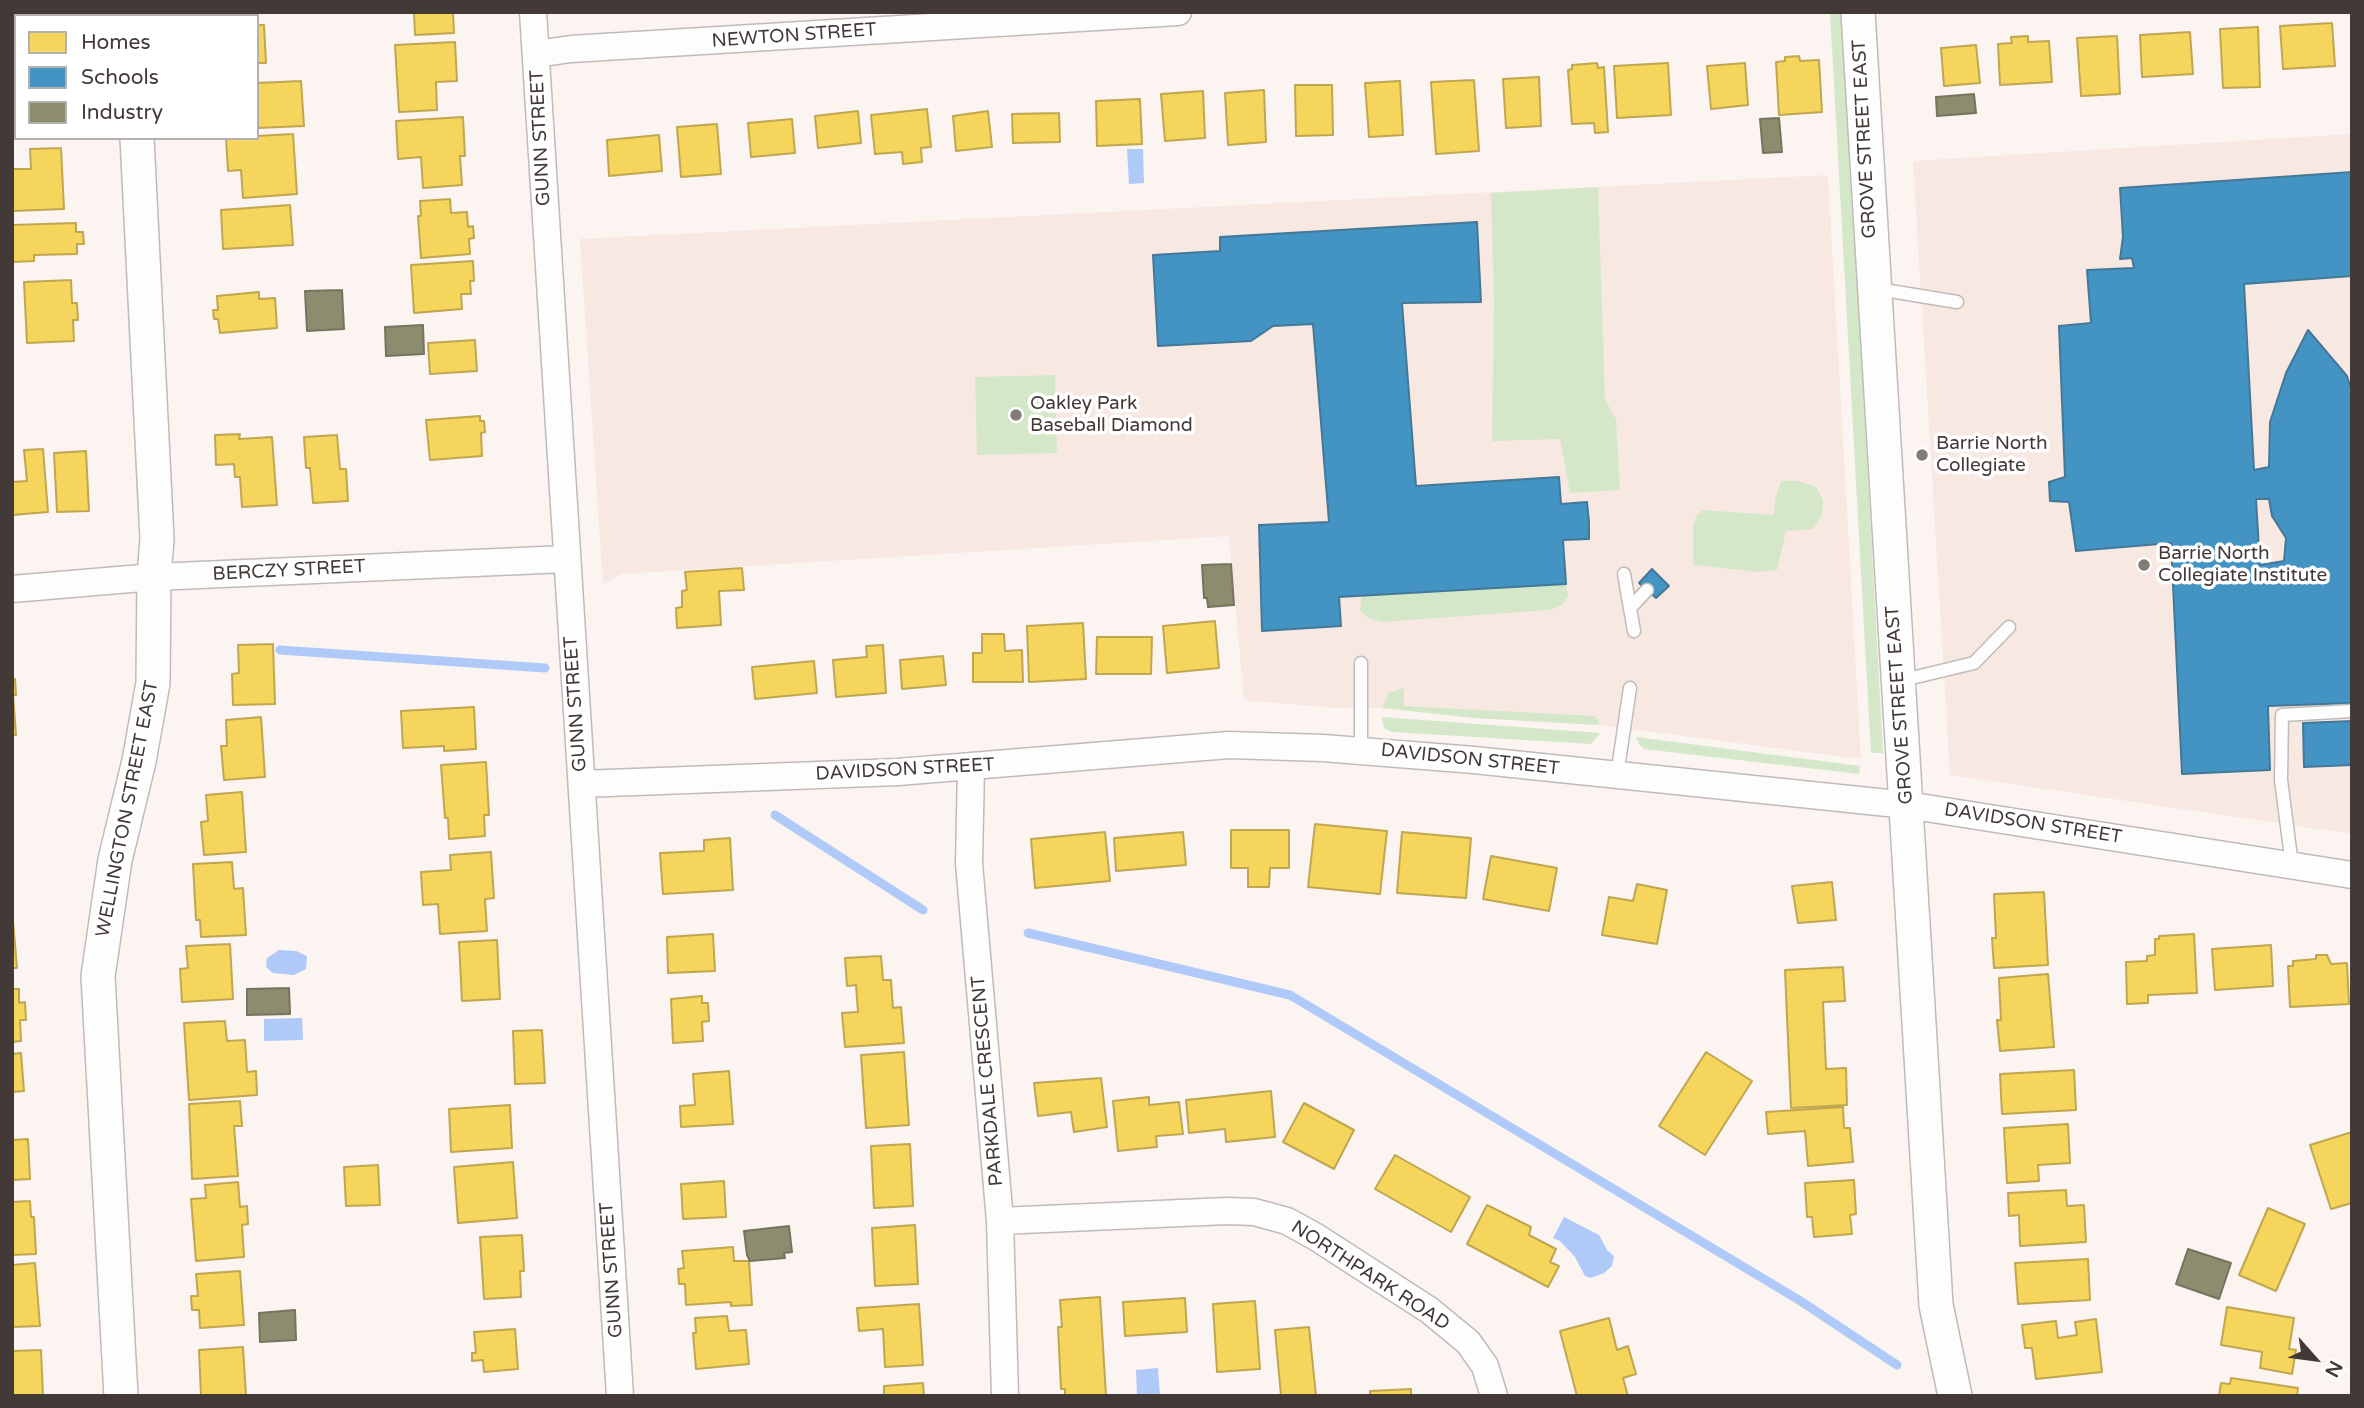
<!DOCTYPE html>
<style>
body{margin:0}
#map{position:relative;width:2364px;height:1408px;overflow:hidden;background:#fbf4f1;font-family:"Varela Round",sans-serif}
canvas{display:block}
.frame{position:absolute;inset:0;border:14px solid #433a37;pointer-events:none}
.legend{position:absolute;left:14px;top:14px;width:245px;height:126px;box-sizing:border-box;background:#fff;border:2px solid #b4b0af;margin:0;padding:9px 12px;list-style:none;font-size:21px;color:#433a37}
.legend li{display:flex;align-items:center;gap:14px;height:35px}
.legend b{width:35px;border:2px solid #b4b0af}
.north{position:absolute;left:2280px;top:1324px;width:70px;height:70px;-webkit-text-stroke:5px #fff;paint-order:stroke;rotate:118deg;font-size:19px;font-weight:700;line-height:28px;text-align:center;color:#433a37}
.north::after{content:'';display:block;margin:auto;width:24px;height:32px;background:#433a37;clip-path:polygon(50% 0,100% 100%,50% 72%,0 100%)}
</style>
<div id="map">
<canvas width="2364" height="1408"></canvas>
<div class="frame"></div>
<ul class="legend">
<li><b style="height:19px;background:#f6d55c"></b>Homes</li>
<li><b style="height:19px;background:#4393c3"></b>Schools</li>
<li><b style="height:19px;background:#8c8c6e"></b>Industry</li>
</ul>
<div class="north">N</div>
</div>
<script>
const ctx = document.querySelector('canvas').getContext('2d');
ctx.lineJoin = 'round';
function fillPath(path, color) {
  ctx.fillStyle = color;
  ctx.fill(path, 'evenodd');
}
function poly(rows) {
  const path = new Path2D();
  for (const r of rows) {
    path.moveTo(r[0], r[1]);
    for (let i = 2; i < r.length; i += 2) path.lineTo(r[i], r[i + 1]);
  }
  return path;
}
function strokePath(path, color, width, dash) {
  ctx.strokeStyle = color;
  ctx.lineWidth = width;
  ctx.lineCap = dash ? 'butt' : 'round';
  ctx.setLineDash(dash || []);
  ctx.stroke(path);
}
function drawText(font, color, halo, rows, align = 'center') {
  ctx.font = font + ' "Varela Round",sans-serif';
  ctx.lineWidth = 7;
  ctx.setLineDash([]);
  ctx.textBaseline = 'middle';
  ctx.strokeStyle = halo;
  ctx.fillStyle = color;
  for (const [text, x, y, turn = 0] of rows) {
    ctx.save();
    ctx.translate(x, y);
    ctx.rotate((+turn || 0) * Math.PI / 180);
    ctx.textAlign = isNaN(turn) ? turn : align;
    if (halo) ctx.strokeText(text, 0, 0);
    ctx.fillText(text, 0, 0);
    ctx.restore();
  }
}
const education = poly([
 [2352,134,2352,834,1950,775,1913,161],
 [1828,175,1861,759,1598,725,1475,718,1382,708,1335,708,1244,700,1229,536,621,574,603,584,580,239]
]);
const green = poly([
 [1830,12,1843,12,1883,753,1871,753],
 [1598,187,1605,400,1616,419,1620,490,1570,493,1560,439,1492,441,1494,302,1491,193],
 [1055,375,1057,453,977,455,975,377],
 [1781,481,1798,481,1816,487,1823,500,1822,516,1813,529,1786,531,1777,570,1759,572,1693,565,1693,527,1696,516,1703,510,1774,515,1775,499],
 [1566,584,1568,596,1562,605,1549,610,1382,622,1368,618,1360,610,1362,595],
 [1404,688,1404,706,1595,716,1599,720,1598,725,1475,718,1382,708,1389,693],
 [1382,717,1600,733,1591,744,1392,732,1384,728],
 [1636,737,1860,766,1859,774,1644,749,1639,744]
]);
const water = poly([
 [1127,149,1143,149,1144,183,1129,184],
 [279,950,296,951,307,956,306,969,294,975,273,973,266,967,267,958],
 [302,1018,303,1040,264,1041,264,1019],
 [1564,1217,1599,1235,1607,1250,1614,1256,1612,1266,1604,1273,1591,1278,1585,1276,1575,1257,1560,1241,1553,1238],
 [1158,1368,1160,1396,1137,1396,1136,1370]
]);
const homes = poly([
 [12,12,51,12,52,16,16,16,14,49,14,45,12,46,12,12],
 [414,12,457,12,453,12,454,33,415,35,414,12],
 [2332,23,2335,66,2283,69,2280,26,2332,23],
 [257,25,264,25,266,63,257,63,257,25],
 [2258,27,2260,87,2223,88,2220,29,2258,27],
 [2190,32,2193,74,2142,77,2140,35,2190,32],
 [2028,36,2028,42,2049,41,2052,82,2000,85,1998,44,2012,43,2011,37,2028,36],
 [2117,36,2120,94,2081,96,2077,38,2117,36],
 [455,42,457,81,436,82,437,110,399,112,395,45,455,42],
 [1976,45,1980,83,1944,86,1941,48,1976,45],
 [1799,56,1800,61,1819,60,1822,112,1779,115,1776,62,1785,61,1785,57,1799,56],
 [1597,63,1598,68,1604,67,1608,132,1595,133,1594,123,1572,124,1568,70,1572,69,1572,65,1597,63],
 [1668,63,1671,115,1617,118,1614,66,1668,63],
 [1745,63,1748,105,1711,109,1707,66,1745,63],
 [1539,77,1541,126,1506,128,1503,79,1539,77],
 [1474,80,1479,151,1436,154,1431,82,1474,80],
 [301,81,304,126,257,128,257,83,301,81],
 [1400,81,1403,135,1369,137,1365,83,1400,81],
 [1295,85,1332,85,1333,135,1296,136,1295,85],
 [1264,90,1266,142,1228,145,1225,93,1264,90],
 [1203,91,1205,138,1165,141,1161,94,1203,91],
 [1140,99,1142,144,1097,146,1096,101,1140,99],
 [927,109,931,147,921,148,922,162,903,164,902,152,875,154,871,115,927,109],
 [858,111,861,143,818,148,815,116,858,111],
 [988,111,992,147,956,151,953,116,988,111],
 [1059,113,1060,142,1013,143,1012,114,1059,113],
 [463,117,465,156,460,156,462,185,423,188,421,157,398,159,396,121,463,117],
 [792,119,795,153,751,157,748,123,792,119],
 [717,124,721,174,681,177,677,127,717,124],
 [293,134,297,194,243,198,241,170,228,171,226,138,257,138,257,136,293,134],
 [659,135,662,171,609,176,607,140,659,135],
 [61,148,64,209,12,211,12,169,31,169,30,149,61,148],
 [450,199,451,213,467,212,468,227,473,226,474,238,469,239,470,254,421,258,418,216,421,216,420,201,450,199],
 [290,205,293,245,223,249,221,210,290,205],
 [76,223,76,232,83,232,84,244,77,244,77,254,34,255,34,261,12,262,12,225,76,223],
 [473,261,474,281,470,281,471,294,461,294,462,309,414,313,411,265,473,261],
 [71,280,72,303,77,303,78,320,73,320,74,341,27,343,24,282,71,280],
 [259,292,259,299,275,298,277,328,220,333,218,319,214,319,213,310,218,310,217,296,259,292],
 [475,340,477,371,430,374,428,343,475,340],
 [480,416,480,421,484,421,485,432,481,433,482,456,430,460,426,420,480,416],
 [240,434,239,439,272,437,277,505,242,507,240,477,235,477,234,464,216,465,215,435,240,434],
 [337,435,340,469,346,469,348,501,313,503,310,468,306,468,304,437,337,435],
 [43,449,48,512,12,515,12,482,27,481,24,450,43,449],
 [86,451,89,511,57,512,54,453,86,451],
 [742,568,744,590,719,591,721,625,677,628,676,608,682,607,682,591,687,590,685,572,742,568],
 [1215,621,1219,668,1167,673,1163,626,1215,621],
 [1083,623,1086,679,1029,682,1027,626,1083,623],
 [982,634,1004,634,1005,651,1022,650,1023,682,973,682,973,653,982,653,982,634],
 [1097,637,1152,637,1151,674,1096,674,1097,637],
 [273,644,275,704,233,705,232,674,239,673,238,645,273,644],
 [883,645,886,693,836,697,833,660,867,657,866,646,883,645],
 [943,656,946,685,902,689,900,660,943,656],
 [814,661,817,693,755,699,752,667,814,661],
 [12,679,15,679,16,695,13,695,16,735,12,735,12,679],
 [474,707,476,749,444,751,444,746,403,748,401,711,474,707],
 [261,717,265,777,224,780,221,746,227,746,226,720,261,717],
 [486,762,489,815,484,815,485,836,449,839,448,818,445,818,441,765,486,762],
 [242,792,246,852,204,855,201,822,208,821,206,795,242,792],
 [1315,824,1387,831,1380,894,1308,887,1315,824],
 [1231,830,1289,830,1289,868,1270,868,1269,887,1248,887,1248,868,1231,868,1231,830],
 [1105,832,1110,881,1035,888,1031,839,1105,832],
 [1183,832,1186,865,1116,871,1114,838,1183,832],
 [1402,832,1471,838,1466,898,1397,893,1402,832],
 [730,838,733,890,663,894,660,853,704,851,704,840,730,838],
 [491,852,494,898,485,899,487,931,440,934,438,904,423,905,421,872,451,870,450,855,491,852],
 [1491,856,1557,868,1549,911,1483,899,1491,856],
 [232,862,234,889,243,888,246,935,201,937,200,920,196,920,193,864,232,862],
 [1832,882,1836,920,1798,923,1792,886,1832,882],
 [1637,884,1667,890,1657,944,1602,935,1609,897,1633,901,1637,884],
 [2044,892,2048,965,1994,968,1992,938,1996,938,1994,894,2044,892],
 [12,909,17,968,12,968,12,909],
 [713,934,715,971,668,973,667,937,713,934],
 [2194,934,2197,993,2148,995,2148,1003,2127,1004,2126,962,2147,961,2147,956,2155,955,2155,939,2159,939,2159,936,2194,934],
 [497,940,500,999,462,1001,459,942,497,940],
 [230,944,233,999,182,1002,180,969,188,968,186,946,230,944],
 [2271,945,2273,986,2215,990,2212,949,2271,945],
 [2316,955,2327,955,2331,964,2347,963,2349,1004,2290,1007,2288,966,2293,966,2293,961,2316,959,2316,955],
 [881,956,883,980,891,980,893,1008,901,1007,904,1043,845,1047,842,1013,858,1012,856,985,847,986,845,958,881,956],
 [1843,967,1845,1001,1823,1002,1826,1069,1846,1068,1847,1105,1791,1108,1785,970,1843,967],
 [2048,974,2054,1047,2000,1051,1997,1020,2001,1020,1999,978,2048,974],
 [12,989,19,989,19,1003,25,1002,26,1020,20,1020,21,1041,12,1042,12,989],
 [702,996,702,1003,708,1003,709,1021,702,1022,703,1041,673,1043,671,999,702,996],
 [225,1021,227,1041,245,1040,247,1072,256,1071,257,1095,189,1100,184,1023,225,1021],
 [542,1030,545,1083,515,1084,513,1031,542,1030],
 [904,1052,909,1125,866,1128,861,1055,904,1052],
 [1706,1052,1752,1081,1705,1155,1659,1126,1706,1052],
 [21,1053,24,1091,12,1092,12,1054,21,1053],
 [2074,1070,2076,1110,2002,1114,2000,1074,2074,1070],
 [729,1071,733,1124,681,1127,680,1106,695,1105,693,1074,729,1071],
 [1101,1078,1107,1127,1074,1132,1071,1112,1038,1116,1034,1083,1101,1078],
 [1271,1091,1275,1137,1226,1142,1225,1129,1189,1133,1186,1100,1271,1091],
 [1149,1097,1149,1105,1179,1102,1183,1134,1156,1136,1157,1147,1118,1151,1113,1101,1149,1097],
 [240,1101,242,1126,234,1126,238,1176,192,1179,189,1104,240,1101],
 [1304,1103,1354,1130,1334,1169,1283,1142,1304,1103],
 [510,1105,512,1148,451,1152,449,1109,510,1105],
 [1843,1107,1844,1128,1850,1128,1853,1162,1808,1166,1805,1131,1768,1134,1766,1112,1843,1107],
 [2068,1124,2070,1163,2038,1165,2039,1181,2007,1183,2004,1128,2068,1124],
 [2352,1132,2352,1203,2331,1209,2310,1145,2352,1132],
 [28,1139,30,1179,12,1180,12,1140,28,1139],
 [910,1144,913,1206,874,1208,871,1146,910,1144],
 [1395,1155,1470,1197,1451,1232,1375,1189,1395,1155],
 [513,1162,517,1218,458,1223,454,1167,513,1162],
 [378,1165,380,1205,346,1206,344,1167,378,1165],
 [1854,1180,1856,1214,1850,1215,1852,1234,1814,1237,1812,1217,1807,1217,1805,1183,1854,1180],
 [724,1181,726,1217,683,1219,681,1184,724,1181],
 [238,1182,240,1207,247,1206,248,1224,242,1225,244,1257,196,1261,191,1199,206,1198,205,1185,238,1182],
 [2066,1190,2067,1206,2084,1205,2086,1242,2020,1246,2019,1215,2009,1216,2008,1193,2066,1190],
 [30,1201,31,1217,34,1217,36,1254,12,1255,12,1202,30,1201],
 [1487,1205,1531,1227,1529,1235,1556,1249,1550,1262,1559,1266,1548,1287,1467,1244,1487,1205],
 [2268,1208,2305,1224,2276,1291,2239,1275,2268,1208],
 [915,1225,918,1284,875,1286,872,1228,915,1225],
 [522,1235,524,1271,520,1271,521,1297,484,1299,480,1237,522,1235],
 [733,1247,734,1261,749,1261,752,1305,731,1306,731,1302,686,1305,685,1284,679,1284,678,1269,684,1268,682,1251,733,1247],
 [2088,1259,2090,1300,2018,1304,2015,1263,2088,1259],
 [35,1263,40,1326,12,1327,12,1265,35,1263],
 [240,1271,244,1325,200,1328,199,1310,192,1310,191,1296,198,1296,196,1274,240,1271],
 [1100,1297,1106,1396,1065,1396,1065,1389,1061,1389,1058,1327,1062,1327,1060,1300,1100,1297],
 [1185,1298,1187,1332,1125,1336,1123,1302,1185,1298],
 [1255,1301,1260,1369,1217,1372,1213,1304,1255,1301],
 [919,1304,923,1365,885,1367,883,1329,859,1331,857,1308,919,1304],
 [2227,1307,2294,1318,2289,1349,2296,1350,2292,1374,2260,1368,2262,1352,2221,1345,2227,1307],
 [727,1316,729,1331,746,1330,749,1364,696,1369,693,1333,696,1333,695,1318,727,1316],
 [1609,1318,1617,1350,1628,1346,1636,1374,1623,1378,1628,1396,1577,1396,1560,1331,1609,1318],
 [2096,1319,2102,1372,2036,1379,2032,1348,2025,1348,2022,1325,2056,1321,2058,1338,2077,1335,2075,1322,2096,1319],
 [1309,1327,1316,1396,1281,1396,1275,1330,1309,1327],
 [515,1329,518,1369,484,1372,483,1360,472,1361,472,1353,476,1353,474,1332,515,1329],
 [243,1347,246,1396,201,1396,199,1350,243,1347],
 [41,1350,43,1396,12,1396,12,1351,41,1350],
 [2231,1378,2298,1388,2297,1396,2219,1396,2221,1383,2230,1384,2231,1378],
 [923,1383,924,1396,884,1396,884,1386,923,1383],
 [1411,1389,1411,1396,1370,1396,1370,1391,1411,1389]
]);
const schools = poly([
 [2352,172,2352,276,2244,284,2254,470,2269,467,2270,422,2286,373,2308,330,2347,376,2352,392,2352,703,2268,706,2270,770,2182,774,2171,543,2076,551,2069,502,2050,501,2049,482,2065,477,2059,326,2091,323,2087,270,2134,268,2132,258,2120,259,2123,237,2120,188,2352,172],
 [2256,499,2269,499,2272,516,2286,538,2284,561,2260,565,2256,499],
 [1477,222,1481,302,1402,303,1416,486,1559,477,1561,504,1587,502,1589,522,1589,539,1563,540,1566,584,1339,597,1341,626,1262,631,1259,525,1329,522,1313,324,1273,326,1251,341,1158,346,1153,255,1220,251,1220,237,1477,222],
 [1652,569,1669,586,1656,598,1639,583,1652,569],
 [2352,721,2352,765,2304,767,2303,723,2352,721]
]);
const industry = poly([
 [1974,94,1976,113,1937,116,1936,97,1974,94],
 [1779,118,1782,152,1763,153,1760,119,1779,118],
 [342,290,344,329,307,331,305,291,342,290],
 [423,325,424,354,386,356,385,327,423,325],
 [1231,564,1234,605,1208,607,1207,598,1204,598,1202,565,1231,564],
 [289,988,290,1014,247,1015,247,989,289,988],
 [789,1226,792,1252,784,1253,785,1258,750,1261,747,1255,744,1231,789,1226],
 [2188,1249,2231,1263,2219,1299,2176,1284,2188,1249],
 [295,1310,296,1340,260,1342,259,1313,295,1310]
]);
const stream = poly([
 [280,650,545,668],
 [775,815,923,910],
 [1028,933,1290,995,1799,1300,1897,1365]
]);
const service = poly([
 [1878,289,1957,302],
 [1624,574,1634,631],
 [1631,607,1647,590],
 [1899,681,1974,663,2009,627],
 [1361,750,1361,663],
 [1617,775,1630,688],
 [2292,865,2281,780,2282,715,2352,711]
]);
const minor = poly([
 [533,12,620,1396],
 [536,54,571,49,1178,12],
 [12,589,154,577,566,559],
 [971,767,969,863,1000,1221,1005,1396],
 [582,784,898,772,1229,745,1323,748,1474,760,1907,805,2352,875],
 [1000,1221,1227,1211,1254,1212,1287,1221,1316,1237,1429,1310,1468,1342,1485,1366,1494,1396]
]);
const tertiary = poly([
 [129,12,129,16],
 [1858,12,1936,1305,1955,1396],
 [121,1396,98,976,115,860,139,761,153,683,154,577,157,539,137,138]
]);
const markers = [
 [1016,415,7,"#837b78"],
 [1922,455,7,"#837b78"],
 [2144,565,7,"#837b78"]
];
const streetNames = [
 ["NEWTON STREET",794,36,-4],
 ["GUNN STREET",541,138,-93],
 ["GROVE STREET EAST",1865,139,-93],
 ["BERCZY STREET",289,571,-3],
 ["GUNN STREET",576,704,-94],
 ["GROVE STREET EAST",1900,705,-94],
 ["DAVIDSON STREET",1470,760,6],
 ["DAVIDSON STREET",905,770,-3],
 ["WELLINGTON STREET EAST",128,809,-79],
 ["DAVIDSON STREET",2033,824,9],
 ["PARKDALE CRESCENT",988,1081,-95],
 ["GUNN STREET",612,1270,-94],
 ["NORTHPARK ROAD",1370,1276,33]
];
const poiNames = [
 ["Oakley Park",1030,404],
 ["Baseball Diamond",1030,426],
 ["Barrie North",1936,444],
 ["Collegiate",1936,466],
 ["Barrie North",2158,554],
 ["Collegiate Institute",2158,576]
];
fillPath(education, '#f8e8e2');
fillPath(green, '#d4e8c9');
fillPath(water, '#afc9f9');
fillPath(homes, '#f6d55c');
strokePath(homes, '#c0a651', 2);
fillPath(schools, '#4393c3');
strokePath(schools, '#437899', 2);
fillPath(industry, '#8c8c6e');
strokePath(industry, '#76735e', 2);
strokePath(stream, '#afc9f9', 9);
strokePath(service, '#c1bbb8', 15);
strokePath(minor, '#c1bbb8', 29);
strokePath(tertiary, '#c1bbb8', 36);
strokePath(service, '#fefdfd', 12);
strokePath(minor, '#fefdfd', 26);
strokePath(tertiary, '#fefdfd', 33);
for (const [x, y, r, color] of markers) {
  const dot = new Path2D();
  dot.arc(x, y, r, 0, 2 * Math.PI);
  ctx.fillStyle = color;
  ctx.fill(dot);
  strokePath(dot, '#fff', 2.5);
}
drawText('19px', '#433a37', '#fff', streetNames);
drawText('19px', '#433a37', '#fff', poiNames, 'left');
</script>
